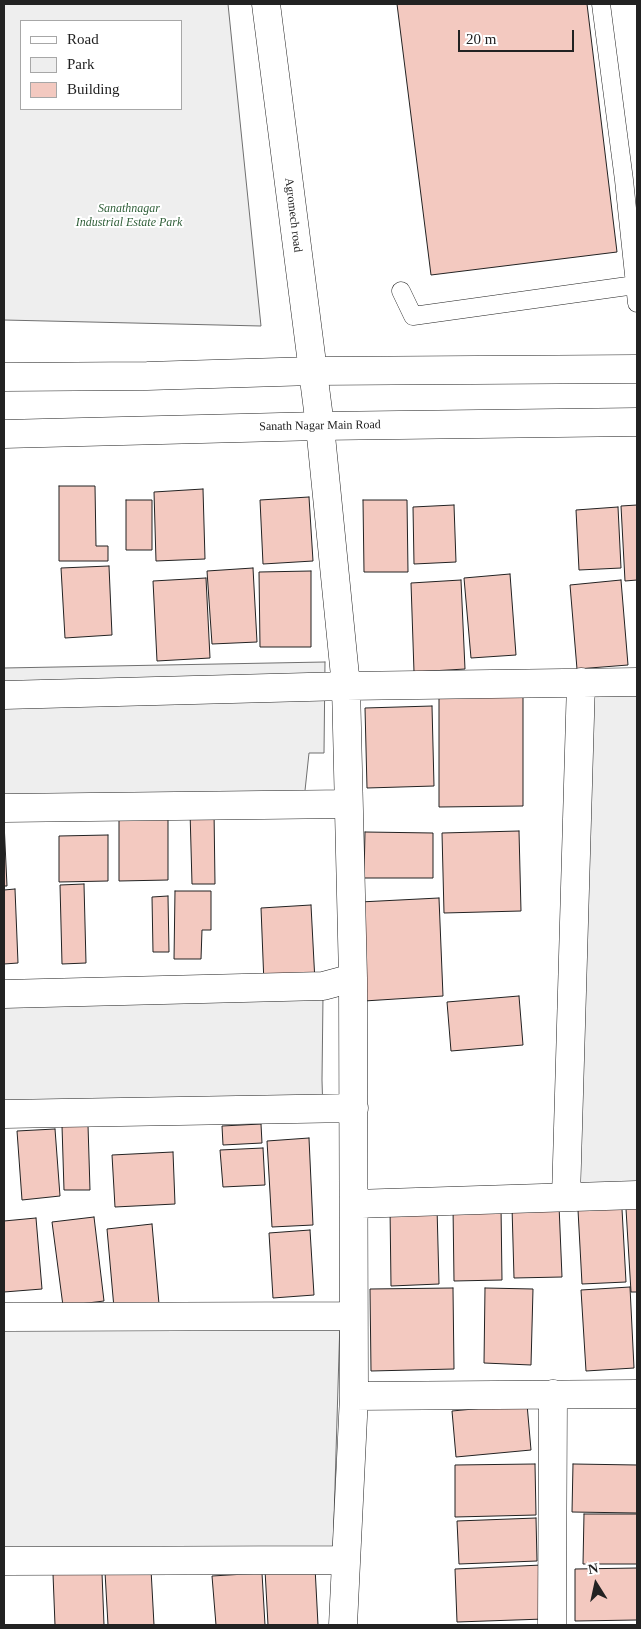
<!DOCTYPE html>
<style>
body{margin:0}
#map{position:relative;width:641px;height:1629px;overflow:hidden;background:#fff;font-family:Georgia,serif}
canvas{display:block}
.frame{position:absolute;inset:0;border:5px solid #222;pointer-events:none}
.legend{position:absolute;left:20px;top:20px;width:162px;height:90px;box-sizing:border-box;background:#fff;border:1px solid #a7a7a7;margin:0;padding:6px 9px;list-style:none;font-size:15px;color:#222}
.legend li{display:flex;align-items:center;gap:10px;height:25px}
.legend b{width:25px;border:1px solid #a7a7a7}
.north{position:absolute;left:571px;top:1559px;width:50px;height:50px;-webkit-text-stroke:4px #fff;paint-order:stroke;rotate:350deg;font-size:14px;font-weight:700;line-height:20px;text-align:center;color:#222}
.north::after{content:'';display:block;margin:auto;width:18px;height:22px;background:#222;clip-path:polygon(50% 0,100% 100%,50% 72%,0 100%)}
.scale{position:absolute;left:458px;top:30px;width:116px;height:22px;box-sizing:border-box;border:2px solid #222;border-top:0;padding-left:6px;font-size:15px;line-height:18px;white-space:nowrap;color:#222;-webkit-text-stroke:4px #fff;paint-order:stroke}
</style>
<div id="map">
<canvas width="641" height="1629"></canvas>
<div class="frame"></div>
<ul class="legend">
<li><b style="height:6px;background:#fff"></b>Road</li>
<li><b style="height:14px;background:#eee"></b>Park</li>
<li><b style="height:14px;background:#f3c9c0"></b>Building</li>
</ul>
<div class="north">N</div>
<div class="scale">20 m</div>
</div>
<script>
const ctx = document.querySelector('canvas').getContext('2d');
ctx.lineJoin = 'round';
function fillPath(path, color) {
  ctx.fillStyle = color;
  ctx.fill(path, 'evenodd');
}
function poly(rows) {
  const path = new Path2D();
  for (const r of rows) {
    path.moveTo(r[0], r[1]);
    for (let i = 2; i < r.length; i += 2) path.lineTo(r[i], r[i + 1]);
  }
  return path;
}
function strokePath(path, color, width, dash) {
  ctx.strokeStyle = color;
  ctx.lineWidth = width;
  ctx.lineCap = dash ? 'butt' : 'round';
  ctx.setLineDash(dash || []);
  ctx.stroke(path);
}
function drawText(font, color, halo, rows, align = 'center') {
  ctx.font = font + ' Georgia,serif';
  ctx.lineWidth = 4;
  ctx.setLineDash([]);
  ctx.textBaseline = 'middle';
  ctx.strokeStyle = halo;
  ctx.fillStyle = color;
  for (const [text, x, y, turn = 0] of rows) {
    ctx.save();
    ctx.translate(x, y);
    ctx.rotate((+turn || 0) * Math.PI / 180);
    ctx.textAlign = isNaN(turn) ? turn : align;
    if (halo) ctx.strokeText(text, 0, 0);
    ctx.fillText(text, 0, 0);
    ctx.restore();
  }
}
const green = poly([
 [4,4,228,4,261,326,4,320,4,4],
 [21,21,181,21,181,109,21,109,21,21],
 [325,662,324,753,309,753,304,800,4,804,4,668,325,662],
 [590,694,637,694,637,1183,575,1185,590,694],
 [323,997,322,1080,323,1114,4,1119,4,1001,323,997],
 [340,1321,333,1552,4,1555,4,1327,340,1321]
]);
const building = poly([
 [397,4,587,4,617,252,431,275,397,4],
 [59,486,95,486,96,546,108,546,108,561,59,561,59,486],
 [203,489,205,559,156,561,154,492,203,489],
 [309,497,313,561,263,564,260,500,309,497],
 [126,500,152,500,152,550,126,550,126,500],
 [363,500,407,500,408,572,364,572,363,500],
 [454,505,456,562,414,564,413,507,454,505],
 [637,505,637,580,625,581,621,506,637,505],
 [618,507,621,568,579,570,576,510,618,507],
 [109,566,112,635,65,638,61,568,109,566],
 [253,568,257,642,212,644,207,571,253,568],
 [311,571,311,647,260,647,259,572,311,571],
 [510,574,516,655,471,658,464,578,510,574],
 [206,578,210,658,157,661,153,581,206,578],
 [461,580,465,669,414,672,411,583,461,580],
 [621,580,628,665,577,669,570,585,621,580],
 [523,696,523,806,439,807,439,697,523,696],
 [432,706,434,786,367,788,365,708,432,706],
 [119,810,168,810,168,880,119,881,119,810],
 [214,810,215,884,192,884,190,811,214,810],
 [4,822,7,886,4,886,4,822],
 [519,831,521,911,444,913,442,833,519,831],
 [365,832,433,833,433,878,364,878,365,832],
 [108,835,108,881,59,882,59,836,108,835],
 [84,884,86,963,62,964,60,885,84,884],
 [15,889,18,963,4,964,4,890,15,889],
 [175,891,211,891,211,930,202,930,201,959,174,959,175,891],
 [168,896,169,952,153,952,152,897,168,896],
 [439,898,443,996,364,1001,360,902,439,898],
 [311,905,315,982,264,984,261,908,311,905],
 [519,996,523,1045,451,1051,447,1002,519,996],
 [261,1124,262,1143,223,1145,222,1126,261,1124],
 [88,1125,90,1190,64,1190,62,1126,88,1125],
 [55,1129,60,1196,22,1200,17,1131,55,1129],
 [309,1138,313,1225,272,1227,267,1141,309,1138],
 [263,1148,265,1185,223,1187,220,1150,263,1148],
 [173,1152,175,1204,115,1207,112,1155,173,1152],
 [559,1205,562,1277,514,1278,512,1207,559,1205],
 [501,1206,502,1280,454,1281,453,1207,501,1206],
 [437,1207,439,1284,391,1286,390,1208,437,1207],
 [637,1208,637,1292,631,1292,626,1209,637,1208],
 [622,1209,626,1282,582,1284,578,1210,622,1209],
 [94,1217,104,1301,63,1306,52,1222,94,1217],
 [36,1218,42,1289,4,1292,4,1221,36,1218],
 [152,1224,159,1304,114,1308,107,1229,152,1224],
 [310,1230,314,1295,273,1298,269,1233,310,1230],
 [630,1287,634,1368,586,1371,581,1290,630,1287],
 [453,1288,454,1369,371,1371,370,1289,453,1288],
 [485,1288,533,1289,531,1365,484,1363,485,1288],
 [527,1404,531,1450,456,1457,452,1411,527,1404],
 [535,1464,536,1515,455,1517,455,1465,535,1464],
 [573,1464,637,1465,637,1513,572,1512,573,1464],
 [584,1514,637,1514,637,1564,583,1564,584,1514],
 [536,1518,537,1561,459,1564,457,1521,536,1518],
 [542,1565,544,1619,457,1622,455,1569,542,1565],
 [315,1567,318,1625,268,1625,265,1570,315,1567],
 [637,1568,637,1620,575,1621,575,1569,637,1568],
 [151,1569,154,1625,108,1625,105,1572,151,1569],
 [102,1573,104,1625,55,1625,53,1574,102,1573],
 [262,1573,265,1625,216,1625,212,1576,262,1573]
]);
const lane = poly([
 [601,4,624,180,637,303],
 [401,291,413,316,635,285]
]);
const street = poly([
 [266,4,320,426,346,686,353,978,354,1396,343,1625],
 [4,695,346,686,637,682],
 [4,808,348,804],
 [4,994,323,986,353,978],
 [4,1114,354,1108],
 [566,1197,581,682],
 [354,1204,637,1195],
 [4,1317,353,1316],
 [354,1396,637,1394],
 [4,1561,345,1560],
 [552,1625,553,1394]
]);
const secondary = poly([
 [4,377,147,376,313,371,637,369],
 [4,434,320,426,637,422]
]);
const parkNames = [
 ["Sanathnagar",129,209],
 ["Industrial Estate Park",129,223]
];
const streetNames = [
 ["Agromech road",293,215,83],
 ["Sanath Nagar Main Road",320,426,-1]
];
fillPath(green, '#eee');
strokePath(green, '#6f6f6f', 1);
fillPath(building, '#f3c9c0');
strokePath(building, '#222', 1);
strokePath(lane, '#222', 19);
strokePath(street, '#222', 29);
strokePath(secondary, '#222', 29);
strokePath(lane, '#fff', 18);
strokePath(street, '#fff', 28);
strokePath(secondary, '#fff', 28);
drawText('italic 12px', '#2f5e38', '#fff', parkNames);
drawText('12px', '#222', '#fff', streetNames);
</script>
